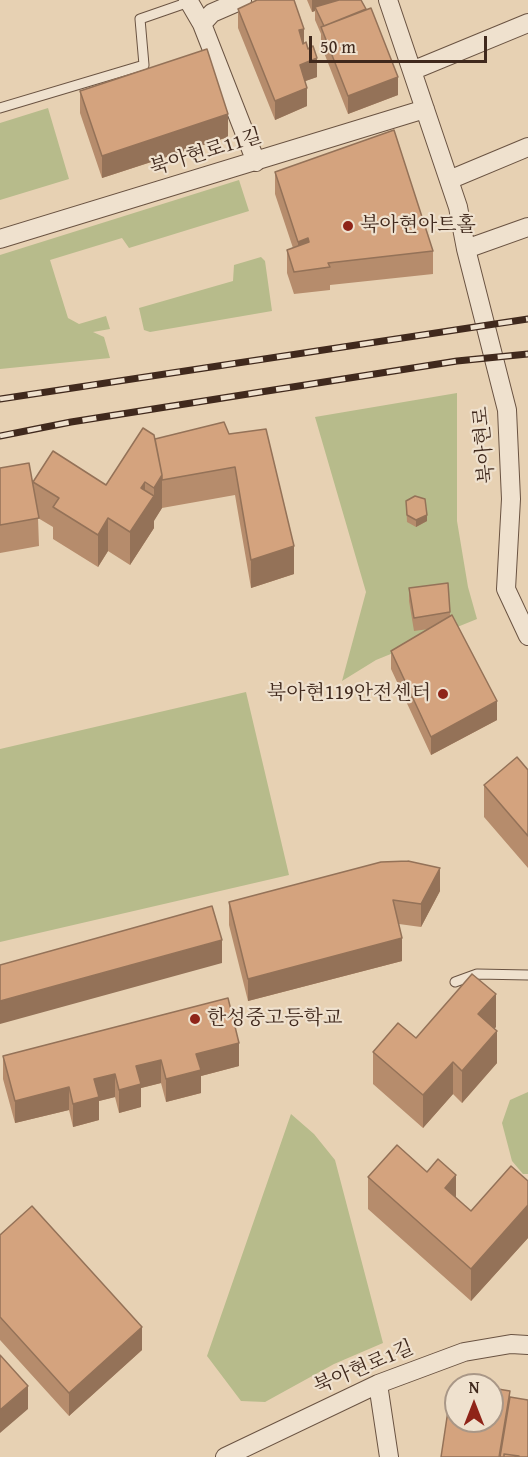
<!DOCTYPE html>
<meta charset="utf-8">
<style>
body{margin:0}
#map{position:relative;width:528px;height:1457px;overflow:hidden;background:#e7d1b3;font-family:"Gentium Book Plus",serif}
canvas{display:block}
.north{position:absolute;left:444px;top:1373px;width:60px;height:60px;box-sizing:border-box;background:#efe1ce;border:2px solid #a99787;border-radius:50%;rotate:0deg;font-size:16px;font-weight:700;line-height:24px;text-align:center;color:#40291d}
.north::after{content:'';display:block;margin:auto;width:21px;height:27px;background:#8f2418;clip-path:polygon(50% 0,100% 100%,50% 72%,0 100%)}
.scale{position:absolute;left:309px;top:36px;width:178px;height:27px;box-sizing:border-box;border:3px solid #40291d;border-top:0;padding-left:8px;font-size:18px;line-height:21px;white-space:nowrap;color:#40291d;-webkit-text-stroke:4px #efe1ce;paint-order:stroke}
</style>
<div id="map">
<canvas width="528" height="1457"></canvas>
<div class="north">N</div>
<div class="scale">50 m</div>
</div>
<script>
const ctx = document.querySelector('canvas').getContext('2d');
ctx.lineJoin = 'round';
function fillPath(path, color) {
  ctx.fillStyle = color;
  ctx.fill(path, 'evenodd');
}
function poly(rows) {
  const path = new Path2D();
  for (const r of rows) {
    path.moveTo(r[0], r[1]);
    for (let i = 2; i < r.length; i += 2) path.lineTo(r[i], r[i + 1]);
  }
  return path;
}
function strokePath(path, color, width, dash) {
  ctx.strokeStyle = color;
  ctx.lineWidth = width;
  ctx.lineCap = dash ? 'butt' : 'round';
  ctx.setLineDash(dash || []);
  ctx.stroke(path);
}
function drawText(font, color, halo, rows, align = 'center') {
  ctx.font = font + ' "Gentium Book Plus","Noto Serif KR",serif';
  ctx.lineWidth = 4.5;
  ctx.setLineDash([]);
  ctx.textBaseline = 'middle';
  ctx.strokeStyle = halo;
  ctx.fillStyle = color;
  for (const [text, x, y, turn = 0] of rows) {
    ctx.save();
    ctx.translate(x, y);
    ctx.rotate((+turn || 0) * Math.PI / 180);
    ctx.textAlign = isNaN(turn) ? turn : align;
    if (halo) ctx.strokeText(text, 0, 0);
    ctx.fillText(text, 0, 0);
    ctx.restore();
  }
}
const green = poly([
 [48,108,69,179,0,200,0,123],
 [239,180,249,211,129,248,122,238,50,260,68,318,79,324,106,316,110,329,93,332,104,337,110,358,0,369,0,255],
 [261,257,265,261,272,311,150,332,144,330,139,308,233,281,234,265],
 [457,393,457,521,468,587,477,619,376,660,342,681,366,592,315,417],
 [246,692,289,875,0,942,0,749],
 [528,1092,528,1174,523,1174,512,1161,502,1123,510,1100],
 [291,1114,314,1134,335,1160,383,1343,334,1364,265,1402,241,1401,207,1356]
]);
const lane = poly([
 [0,108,144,65,140,19,189,2],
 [455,982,477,974,528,975]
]);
const street = poly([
 [188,0,202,24,256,162],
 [388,0,458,207,466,249,507,410,511,499,506,589,528,636],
 [202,24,212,13,242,0],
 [414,70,528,23],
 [449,180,528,147],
 [0,239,425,109],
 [466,249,528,227],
 [378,1384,389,1457],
 [225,1457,378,1384,464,1352,511,1344,528,1345]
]);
const rail = poly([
 [0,399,528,319],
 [0,436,71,422,457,361,528,354]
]);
const wall = poly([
 [307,0,361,0,398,95,348,114,321,45,321,34,315,20,315,11,312,12],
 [238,9,304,43,308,49,317,77,305,81,307,106,275,120,238,28],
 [80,91,228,137,102,178,80,113],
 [275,172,433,251,433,274,330,285,330,290,294,294,287,273,287,250,293,248,275,194],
 [229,434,294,574,251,588,235,495,162,508,154,520,154,528,130,565,108,551,98,567,53,539,53,527,38,518,39,546,0,553,0,468,33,486,33,482,106,485,155,439],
 [406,501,427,521,416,527,407,522],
 [409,588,450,612,450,617,497,720,431,755,391,669,391,651,429,629,414,631,409,601],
 [528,770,528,868,484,817,484,785],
 [440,891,421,927,399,924,402,961,248,1001,229,925,229,902],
 [228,998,239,1066,201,1076,201,1093,166,1102,161,1083,141,1088,141,1107,119,1113,115,1097,99,1101,99,1120,73,1127,69,1110,15,1123,3,1079,3,1056],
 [496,1027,495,1028,497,1063,462,1103,453,1094,423,1128,373,1084,373,1052,416,1038],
 [368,1177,456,1198,471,1211,528,1181,528,1238,471,1301,368,1209],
 [0,1235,142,1350,69,1416,0,1340]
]);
const shadedWall = poly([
 [312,0,342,0,315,7,315,11,312,12],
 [304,29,304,47,299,30],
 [317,58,317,77,300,83,300,65],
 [398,77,398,95,348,114,348,96],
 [307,88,307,106,275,120,275,101],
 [228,114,228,137,102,178,102,156],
 [308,238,308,261,298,265,298,242],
 [162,475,162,508,154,521,154,488],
 [145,482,145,510,154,496,154,528,130,565,130,532,141,488],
 [427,515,427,521,416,527,416,520],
 [108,518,108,551,98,567,98,535],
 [294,546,294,574,251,588,251,560],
 [497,701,497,720,431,755,431,737],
 [440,868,440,891,421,927,421,904],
 [402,938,402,961,248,1001,248,979],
 [222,940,222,963,0,1024,0,1001],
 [496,994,496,1027,478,1046,478,1014],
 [497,1031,497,1063,462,1103,462,1071],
 [239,1043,239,1066,201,1076,201,1093,166,1102,166,1079,196,1054],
 [161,1060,161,1083,141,1088,141,1107,119,1113,119,1090,136,1066],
 [453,1062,453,1094,423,1128,423,1095],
 [115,1074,115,1097,99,1101,99,1120,73,1127,73,1104,94,1079],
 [69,1087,69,1110,15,1123,15,1101],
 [456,1175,456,1208,445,1188],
 [528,1205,528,1238,471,1301,471,1269],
 [142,1327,142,1350,69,1416,69,1393],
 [28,1386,28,1409,0,1433,0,1410],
 [510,1391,510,1404,501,1457,499,1457]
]);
const building = poly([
 [257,0,294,0,304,29,299,30,303,44,306,42,308,49,313,46,317,58,300,65,307,88,275,101,238,9,257,0],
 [339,0,361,0,366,9,324,26,315,7,339,0],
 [371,8,398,77,348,96,321,27,371,8],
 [207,49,228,114,102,156,80,91,207,49],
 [394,130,433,251,328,263,330,267,294,272,287,250,309,242,308,238,298,242,275,172,394,130],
 [224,422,229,434,266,429,294,546,251,560,235,467,162,480,162,475,155,439,224,422],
 [143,428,154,435,162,475,154,488,145,482,141,488,154,496,130,532,108,518,98,535,53,507,59,498,33,482,53,451,106,485,143,428],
 [29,463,39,518,0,525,0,468,29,463],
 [415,496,425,499,427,515,416,520,407,515,406,501,415,496],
 [448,583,450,612,414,618,409,588,448,583],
 [452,615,497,701,431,737,391,651,452,615],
 [517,757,528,770,528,836,484,785,517,757],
 [408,861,440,868,421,904,393,900,402,938,248,979,229,902,381,862,408,861],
 [212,906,222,940,0,1001,0,965,212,906],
 [472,974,496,994,478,1014,497,1031,462,1071,453,1062,423,1095,373,1052,398,1023,416,1038,472,974],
 [228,998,239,1043,196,1054,201,1070,166,1079,161,1060,136,1066,141,1084,119,1090,115,1074,94,1079,99,1097,73,1104,69,1087,15,1101,3,1056,228,998],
 [397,1145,427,1172,438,1159,456,1175,445,1188,471,1211,511,1166,528,1181,528,1205,471,1269,368,1177,397,1145],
 [32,1206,142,1327,69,1393,0,1317,0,1235,32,1206],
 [0,1355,28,1386,0,1410,0,1355],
 [492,1388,510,1391,499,1457,441,1457,449,1404,456,1405,456,1421,492,1421,492,1388],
 [510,1397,528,1400,528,1457,519,1457,519,1456,504,1454,504,1457,500,1457,510,1397],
 [504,1454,519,1456,519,1457,504,1457,504,1454]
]);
const markers = [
 [348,226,6,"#8f2418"],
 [443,694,6,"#8f2418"],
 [195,1019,6,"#8f2418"]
];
const streetNames = [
 ["북아현로11길",206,153,-17],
 ["북아현로",485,445,-95],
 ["북아현로1길",364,1368,-23]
];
const poiNames = [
 ["북아현아트홀",360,226],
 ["북아현119안전센터",431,694,"right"],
 ["한성중고등학교",207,1019]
];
fillPath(green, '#b7bb8b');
strokePath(lane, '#6a5342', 11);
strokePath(street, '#6a5342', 20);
strokePath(lane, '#efe1ce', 9);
strokePath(street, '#efe1ce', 18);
strokePath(rail, '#40291d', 7);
strokePath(rail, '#efe1ce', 4.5, [14]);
fillPath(wall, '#b68c6c');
fillPath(shadedWall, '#947258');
fillPath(building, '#d4a37e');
strokePath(building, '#947258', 1.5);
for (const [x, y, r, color] of markers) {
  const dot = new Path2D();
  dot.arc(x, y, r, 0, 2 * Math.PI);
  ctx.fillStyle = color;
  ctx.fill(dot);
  strokePath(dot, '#efe1ce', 2);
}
drawText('20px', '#40291d', '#efe1ce', streetNames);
drawText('20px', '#40291d', '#efe1ce', poiNames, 'left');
</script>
